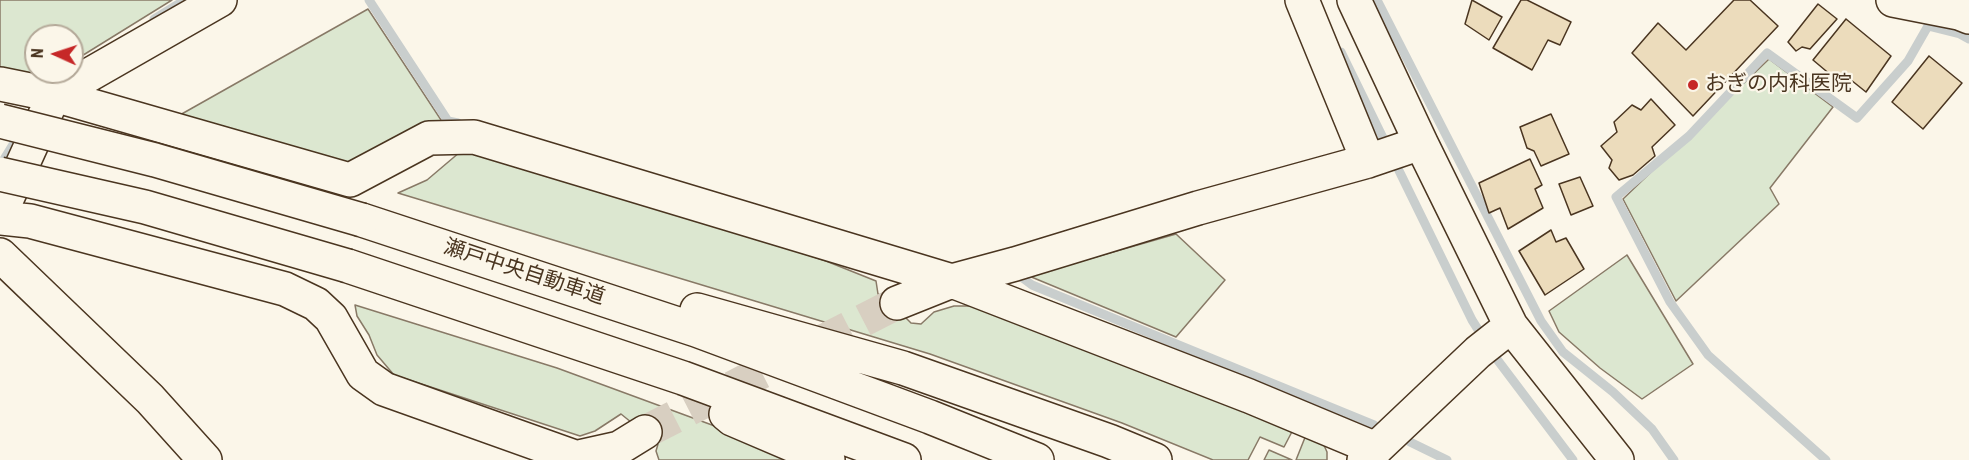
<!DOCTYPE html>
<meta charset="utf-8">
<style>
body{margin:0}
#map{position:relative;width:1969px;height:460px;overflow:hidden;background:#fbf6e9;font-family:"Roboto Condensed",sans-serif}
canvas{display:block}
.north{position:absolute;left:24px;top:24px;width:60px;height:60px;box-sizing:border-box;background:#fbf6e9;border:2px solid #b4a999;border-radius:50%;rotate:273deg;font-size:16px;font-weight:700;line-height:24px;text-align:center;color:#4a3520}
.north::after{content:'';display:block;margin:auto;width:21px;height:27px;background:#c62828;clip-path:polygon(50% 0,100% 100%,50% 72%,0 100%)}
</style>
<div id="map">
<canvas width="1969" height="460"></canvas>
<div class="north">N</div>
</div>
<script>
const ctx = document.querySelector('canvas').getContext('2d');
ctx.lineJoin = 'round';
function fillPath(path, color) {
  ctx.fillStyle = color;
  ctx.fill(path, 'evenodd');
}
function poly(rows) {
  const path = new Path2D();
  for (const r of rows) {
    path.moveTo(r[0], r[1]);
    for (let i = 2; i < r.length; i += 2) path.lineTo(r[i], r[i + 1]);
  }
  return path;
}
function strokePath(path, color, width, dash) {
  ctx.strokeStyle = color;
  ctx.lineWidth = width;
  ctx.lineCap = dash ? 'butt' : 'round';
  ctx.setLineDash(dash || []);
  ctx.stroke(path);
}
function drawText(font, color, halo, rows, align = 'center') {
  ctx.font = font + ' "Roboto Condensed","Noto Sans JP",sans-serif';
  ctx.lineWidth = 4.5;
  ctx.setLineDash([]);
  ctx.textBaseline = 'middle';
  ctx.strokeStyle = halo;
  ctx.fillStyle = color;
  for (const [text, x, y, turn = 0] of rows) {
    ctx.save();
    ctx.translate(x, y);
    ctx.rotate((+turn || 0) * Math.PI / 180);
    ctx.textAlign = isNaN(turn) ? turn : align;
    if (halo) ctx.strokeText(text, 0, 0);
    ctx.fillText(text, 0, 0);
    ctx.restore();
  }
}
const green = poly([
 [0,0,172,0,72,62,72,36,36,36,36,72,55,72,40,81,0,72,0,0],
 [368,9,445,126,356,166,171,120,368,9],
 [1769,59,1833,107,1770,188,1779,204,1676,301,1623,199,1769,59],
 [471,149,659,206,826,261,876,281,878,294,886,298,911,323,921,324,934,312,954,306,977,306,1296,424,1284,447,1260,437,1248,460,1213,460,1122,423,930,354,398,193,427,180,460,152,471,149],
 [1176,234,1225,280,1176,337,1029,276,1176,234],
 [1627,255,1693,364,1642,399,1600,368,1559,332,1549,311,1627,255],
 [355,305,557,368,712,425,789,460,659,460,656,451,658,444,621,414,595,431,580,436,394,375,377,355,369,335,357,316,355,305],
 [1308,430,1323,443,1327,452,1327,460,1296,460,1308,430],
 [1269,450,1292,460,1264,460,1269,450]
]);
const stream = poly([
 [369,0,448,121,458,123],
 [1377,0,1541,321,1563,352,1613,392,1652,429,1674,460],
 [154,19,185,0],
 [1341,52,1472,320,1496,358,1573,460],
 [0,166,20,133],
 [1020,276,1032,285,1374,425],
 [1410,442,1447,460],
 [1826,460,1708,355,1670,302,1616,197,1689,136,1767,53,1857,118,1908,61,1928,26,1960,34,1969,39]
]);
const building = poly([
 [1472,0,1502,17,1489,40,1465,24,1472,0],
 [1521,0,1527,0,1571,22,1560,45,1548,40,1532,70,1493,48,1521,0],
 [1734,0,1750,0,1778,26,1693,116,1632,53,1658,23,1686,50,1734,0],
 [1818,4,1837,19,1810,49,1802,47,1796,51,1788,42,1818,4],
 [1846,19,1891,56,1866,92,1851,80,1844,86,1813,60,1846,19],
 [1929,56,1962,83,1923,129,1892,102,1929,56],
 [1651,99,1675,125,1652,147,1655,156,1633,175,1619,180,1609,168,1612,160,1601,146,1617,132,1614,122,1632,105,1641,110,1651,99],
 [1551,114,1569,154,1541,166,1534,151,1527,148,1520,127,1551,114],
 [1530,159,1542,185,1535,189,1543,208,1508,229,1500,208,1489,213,1479,183,1530,159],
 [1580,177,1593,206,1571,215,1559,184,1580,177],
 [1551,230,1556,242,1566,238,1584,269,1545,295,1519,251,1551,230]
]);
const minorTunnel = poly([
 [645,432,897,303]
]);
const minor = poly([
 [1302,0,1368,161],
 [1354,0,1421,143,1511,326,1617,460],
 [1893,0,1959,13,1969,17],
 [0,84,54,95,350,180,429,138,474,137,952,281,1249,396,1376,449],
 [0,214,54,95,220,0],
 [0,218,30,221,285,289,316,304,331,318,363,374,384,389,583,460],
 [0,255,150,399,205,460],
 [897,303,952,281,1015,264,1198,208,1368,161,1421,143],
 [565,460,619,448,645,432],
 [1364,460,1478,352,1511,326]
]);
const highway = poly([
 [362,220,696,330,930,417,1037,460],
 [348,266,683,378,904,460],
 [697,310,903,368,1109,441,1155,460],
 [726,414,732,419,828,460]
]);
const highwayBridge = poly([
 [0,121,155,160,362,220],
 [0,174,145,207,348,266]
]);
const markers = [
 [1693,85,6,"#c62828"]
];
const poiNames = [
 ["おぎの内科医院",1705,85]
];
const streetNames = [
 ["瀬戸中央自動車道",524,273,18]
];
fillPath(green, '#dce7d0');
strokePath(green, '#887966', 1.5);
strokePath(stream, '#c9cecd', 9);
fillPath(building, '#ecdcbc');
strokePath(building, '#4a3520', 1.5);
strokePath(minorTunnel, '#d8cfc1', 33, [33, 16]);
strokePath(minor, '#4a3520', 36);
strokePath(highway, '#4a3520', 36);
strokePath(minor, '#fbf6e9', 33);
strokePath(highway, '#fbf6e9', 33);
strokePath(highwayBridge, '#4a3520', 36, []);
strokePath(highwayBridge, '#fbf6e9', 33);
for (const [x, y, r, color] of markers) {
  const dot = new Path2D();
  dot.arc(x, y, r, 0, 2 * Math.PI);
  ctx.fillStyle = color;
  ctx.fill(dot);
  strokePath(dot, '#fbf6e9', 2);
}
drawText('21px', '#4a3520', '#fbf6e9', poiNames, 'left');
drawText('21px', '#4a3520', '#fbf6e9', streetNames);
</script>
